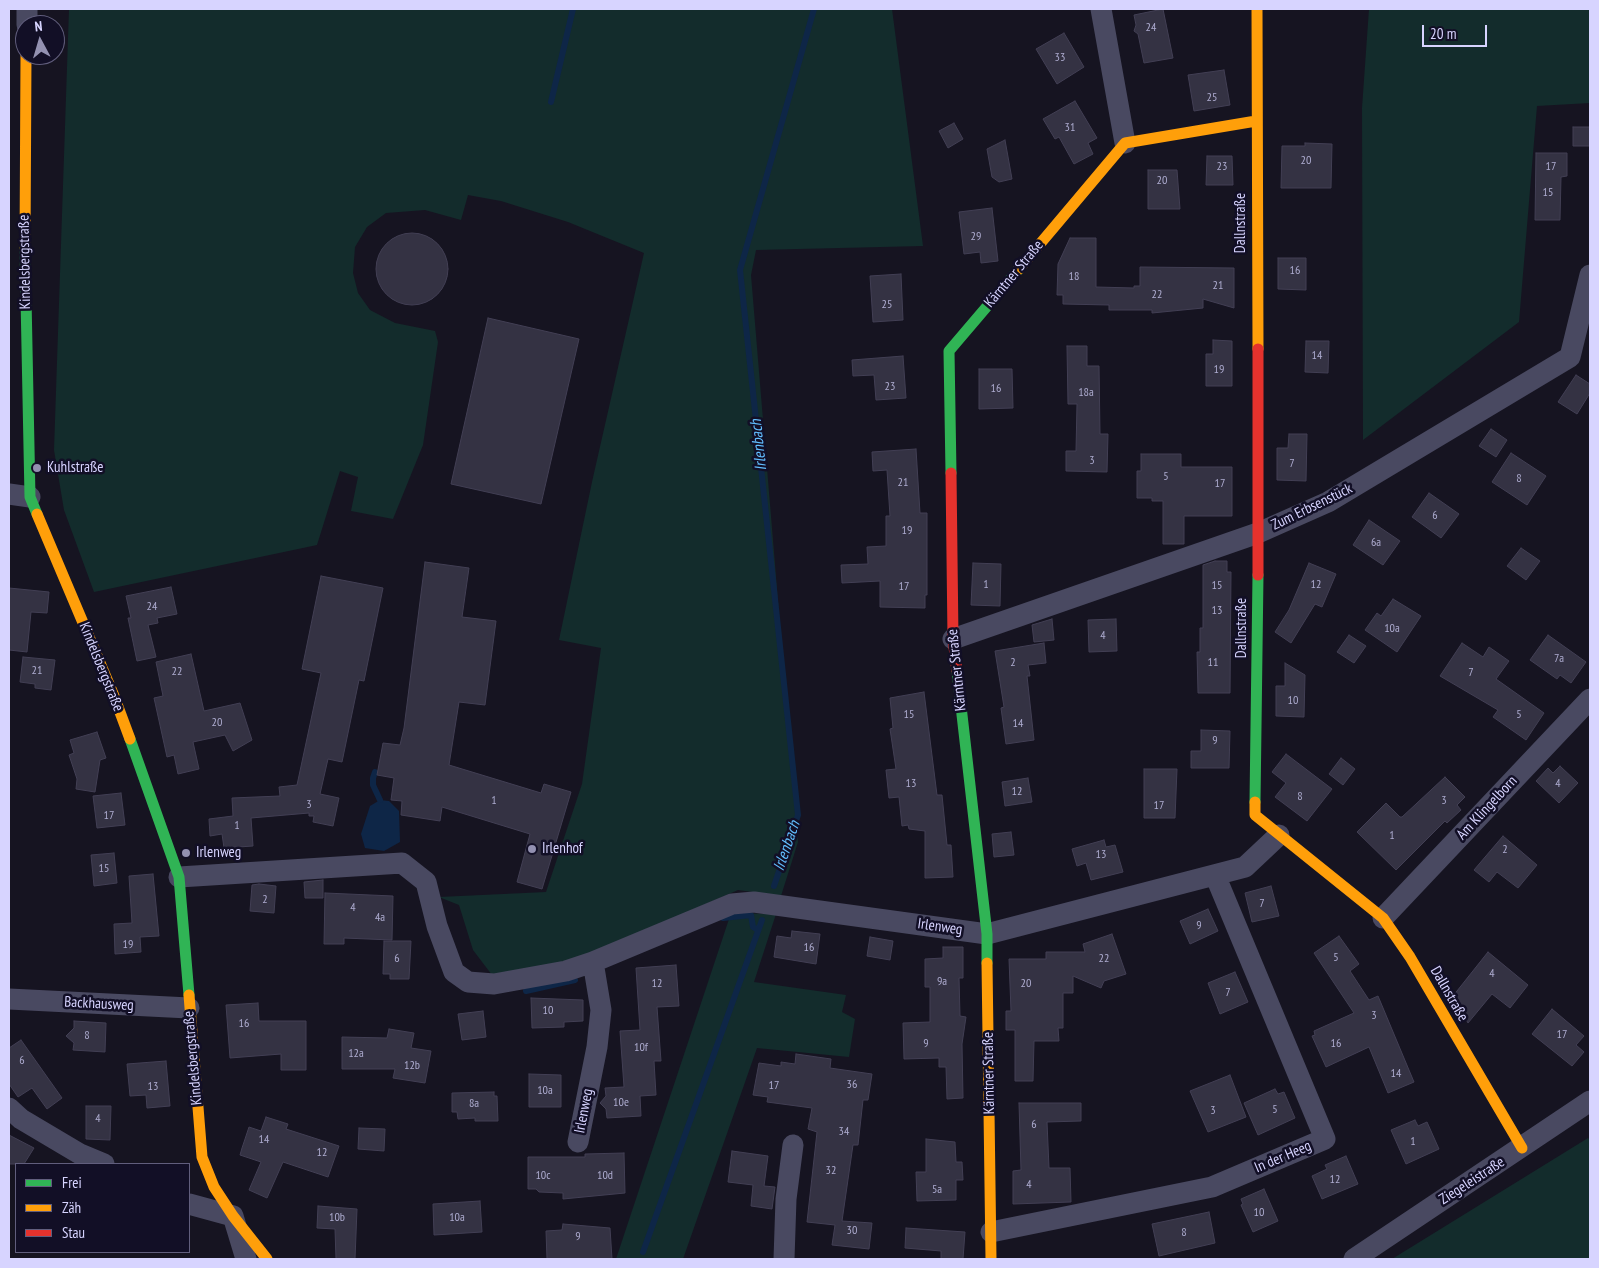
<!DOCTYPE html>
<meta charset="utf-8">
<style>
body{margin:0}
#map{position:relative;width:1599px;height:1268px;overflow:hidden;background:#161421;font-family:"PT Sans Narrow",sans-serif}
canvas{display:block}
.frame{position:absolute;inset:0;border:10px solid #d7d4ff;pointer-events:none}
.legend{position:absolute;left:15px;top:1163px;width:175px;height:90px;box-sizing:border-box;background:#120f26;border:1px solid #615e7d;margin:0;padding:6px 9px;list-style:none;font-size:15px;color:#d7d4ff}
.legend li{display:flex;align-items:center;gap:10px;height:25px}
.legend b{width:25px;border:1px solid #615e7d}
.north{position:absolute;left:15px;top:15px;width:50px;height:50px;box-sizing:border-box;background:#120f26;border:1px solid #615e7d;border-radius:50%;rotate:354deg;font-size:14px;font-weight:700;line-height:20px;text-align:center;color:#d7d4ff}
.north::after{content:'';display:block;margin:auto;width:18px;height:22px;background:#9391b1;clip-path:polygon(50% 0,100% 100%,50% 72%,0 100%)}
.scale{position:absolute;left:1422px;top:25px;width:65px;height:22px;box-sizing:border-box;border:2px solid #d7d4ff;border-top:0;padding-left:6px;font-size:15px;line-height:18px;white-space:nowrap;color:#d7d4ff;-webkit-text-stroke:4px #120f26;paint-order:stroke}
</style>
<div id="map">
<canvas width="1599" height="1268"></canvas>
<div class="frame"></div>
<ul class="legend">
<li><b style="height:6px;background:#30b455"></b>Frei</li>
<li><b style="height:6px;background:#ff9f0a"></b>Zäh</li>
<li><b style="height:6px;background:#e5322d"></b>Stau</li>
</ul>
<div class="north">N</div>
<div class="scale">20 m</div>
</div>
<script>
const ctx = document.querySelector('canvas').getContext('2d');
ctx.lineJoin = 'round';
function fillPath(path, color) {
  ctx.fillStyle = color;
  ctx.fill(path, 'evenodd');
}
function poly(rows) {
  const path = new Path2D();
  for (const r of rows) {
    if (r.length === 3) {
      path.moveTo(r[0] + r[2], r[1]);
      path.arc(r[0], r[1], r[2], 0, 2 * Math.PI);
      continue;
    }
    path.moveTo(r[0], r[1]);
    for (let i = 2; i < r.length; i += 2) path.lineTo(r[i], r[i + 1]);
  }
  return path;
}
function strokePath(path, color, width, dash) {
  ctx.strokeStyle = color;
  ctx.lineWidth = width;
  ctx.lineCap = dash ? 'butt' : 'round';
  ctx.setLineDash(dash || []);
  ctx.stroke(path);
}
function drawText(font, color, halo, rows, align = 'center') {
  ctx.font = font + ' "PT Sans Narrow",sans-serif';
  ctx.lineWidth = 5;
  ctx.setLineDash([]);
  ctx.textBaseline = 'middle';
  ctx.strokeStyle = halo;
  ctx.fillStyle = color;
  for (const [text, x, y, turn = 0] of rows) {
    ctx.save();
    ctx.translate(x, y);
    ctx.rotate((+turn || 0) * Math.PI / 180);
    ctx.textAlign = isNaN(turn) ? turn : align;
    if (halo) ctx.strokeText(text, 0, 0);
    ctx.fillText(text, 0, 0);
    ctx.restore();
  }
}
const green = poly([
 [69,9,892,9,923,246,756,250,751,275,798,842,781,896,738,890,580,959,492,975,473,950,459,905,439,897,546,892,582,784,601,648,559,640,592,482,644,253,568,222,501,201,468,195,461,220,425,210,386,213,367,227,355,247,353,273,358,293,370,310,395,323,435,331,438,342,423,445,393,519,351,511,358,477,340,471,317,545,94,592,64,510,54,450],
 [1369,9,1590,9,1590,103,1537,106,1519,322,1363,440,1362,108],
 [731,913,776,914,754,982,846,995,842,1012,855,1019,849,1057,757,1048,683,1259,616,1259],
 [1588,1138,1590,1140,1590,1259,1392,1259]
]);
const water = poly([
 [380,800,389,801,399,811,400,842,384,851,365,848,361,834,370,806]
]);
const stream = poly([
 [551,102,573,9],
 [375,772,373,778,373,785,380,800],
 [774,886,798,815,740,270,814,9],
 [723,918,751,915,753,927,758,930],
 [526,991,575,980],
 [643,1252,762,920]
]);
const building = poly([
 [1163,9,1173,58,1144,63,1138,34,1134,31,1136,25,1134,15,1163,9],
 [1064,33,1084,67,1057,84,1036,49,1064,33],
 [1224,70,1230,105,1194,111,1188,75,1224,70],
 [1075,101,1097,138,1088,143,1093,154,1074,164,1059,137,1055,139,1043,119,1075,101],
 [954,123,963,139,948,148,939,131,954,123],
 [1573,127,1590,127,1590,146,1573,146,1573,127],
 [1005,140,1012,179,999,182,992,177,987,149,1005,140],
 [1305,143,1332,144,1331,188,1281,188,1282,146,1305,146,1305,143],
 [1536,153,1567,153,1567,176,1561,177,1560,220,1535,220,1536,153],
 [1207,156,1232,156,1233,185,1206,185,1207,156],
 [1148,170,1177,170,1180,209,1148,209,1148,170],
 [992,208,998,261,981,263,980,252,964,254,959,212,992,208],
 [412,269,36],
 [1070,238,1096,238,1096,287,1134,288,1134,286,1140,286,1140,267,1234,268,1234,308,1203,299,1203,308,1152,313,1152,310,1109,310,1109,305,1063,304,1063,295,1057,295,1058,264,1070,238],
 [1278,258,1306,258,1306,290,1278,289,1278,258],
 [901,274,903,320,873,322,870,276,901,274],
 [488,318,579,339,541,504,451,484,488,318],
 [1213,340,1232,341,1232,386,1206,386,1206,354,1213,354,1213,340],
 [1306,341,1329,341,1328,373,1305,372,1306,341],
 [1067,346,1087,346,1087,366,1099,366,1100,434,1108,434,1107,472,1066,471,1066,451,1076,451,1077,404,1068,404,1067,346],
 [903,356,906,398,876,400,874,375,853,376,852,360,903,356],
 [979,369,1012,369,1013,408,979,409,979,369],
 [1576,375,1590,384,1590,393,1577,414,1558,402,1576,375],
 [1491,429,1507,440,1496,457,1479,446,1491,429],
 [1289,434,1307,434,1306,481,1277,480,1277,448,1288,448,1289,434],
 [916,449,920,513,927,513,927,595,925,595,925,608,880,607,880,581,842,583,841,565,868,564,867,547,886,546,886,516,890,516,887,470,873,471,872,452,916,449],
 [1511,453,1546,476,1527,505,1492,482,1511,453],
 [1141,454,1181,454,1181,467,1232,467,1232,516,1184,516,1184,544,1163,544,1163,501,1152,501,1152,498,1137,498,1137,471,1141,471,1141,454],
 [1429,493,1459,514,1441,538,1412,517,1429,493],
 [1369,520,1400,541,1383,565,1353,545,1369,520],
 [1521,548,1540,561,1526,580,1507,566,1521,548],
 [1215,561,1227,561,1227,572,1231,572,1230,693,1198,693,1197,652,1200,652,1200,628,1203,628,1203,565,1215,561],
 [425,562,469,568,462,617,496,621,485,705,459,702,449,765,541,793,544,784,571,792,542,889,517,882,530,834,442,807,440,821,401,815,402,801,391,800,394,778,377,775,383,743,400,745,404,728,425,562],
 [973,563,1001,564,1000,606,971,605,973,563],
 [1309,563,1336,574,1322,607,1315,604,1291,643,1275,632,1289,610,1309,563],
 [321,576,383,588,364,681,359,680,342,762,328,759,320,794,339,798,333,826,313,822,314,816,309,816,309,813,251,818,253,846,224,848,222,834,210,836,209,819,233,816,232,798,280,796,279,787,297,785,321,673,302,669,321,576],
 [171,587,177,614,157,618,158,623,148,625,156,657,137,661,128,618,131,618,126,596,171,587],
 [9,588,49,592,47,613,31,612,27,652,9,650,9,588],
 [1393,599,1421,616,1397,652,1365,630,1377,613,1381,616,1393,599],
 [1052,619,1054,640,1034,642,1032,625,1052,619],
 [1116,619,1117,651,1089,652,1088,620,1116,619],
 [1349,635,1366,646,1354,663,1337,652,1349,635],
 [1548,635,1586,662,1571,683,1560,675,1557,679,1530,660,1548,635],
 [1044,643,1046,663,1028,665,1030,676,1027,676,1034,740,1006,744,1001,708,1004,707,995,651,1044,643],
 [1462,643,1483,657,1489,647,1509,661,1496,679,1544,713,1526,740,1493,717,1498,710,1440,676,1462,643],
 [191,654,204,711,240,703,252,740,233,751,225,735,193,742,199,769,178,774,174,755,167,757,154,698,163,696,156,662,191,654],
 [23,657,55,660,51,690,35,688,35,684,20,682,23,657],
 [1285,663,1305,675,1304,717,1276,716,1276,686,1285,686,1285,663],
 [924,692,937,795,942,795,947,845,951,845,953,877,925,878,925,831,909,829,908,825,902,826,899,797,889,798,886,770,896,769,890,729,893,728,890,698,924,692],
 [1201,730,1230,731,1229,768,1191,768,1191,751,1201,751,1201,730],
 [97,732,106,758,100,760,95,792,76,789,77,779,69,755,74,753,70,740,97,732],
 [1286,754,1332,789,1307,821,1275,797,1286,783,1272,772,1286,754],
 [1341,758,1355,769,1343,785,1329,774,1341,758],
 [1560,766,1578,783,1559,803,1536,781,1548,768,1553,773,1560,766],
 [1144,769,1177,769,1175,818,1144,818,1144,769],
 [1445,777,1465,797,1457,805,1461,810,1447,823,1445,821,1396,870,1357,832,1386,803,1400,817,1402,817,1445,777],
 [1028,778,1032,802,1005,806,1002,782,1028,778],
 [121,793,125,825,97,828,93,796,121,793],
 [1011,832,1014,855,994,857,992,834,1011,832],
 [1503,836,1537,865,1518,888,1497,872,1489,882,1474,870,1503,836],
 [1104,840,1106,847,1115,845,1123,872,1091,880,1086,863,1077,866,1072,849,1104,840],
 [114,853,117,883,94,886,91,855,114,853],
 [153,874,159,936,140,937,141,952,115,954,114,924,132,923,129,876,153,874],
 [323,880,323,898,305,898,304,882,323,880],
 [259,884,276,886,274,913,250,911,252,885,259,884],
 [1271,886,1279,916,1252,922,1245,893,1271,886],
 [325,893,393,896,392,940,344,938,344,944,324,944,325,893],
 [1208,909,1218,931,1190,944,1180,921,1208,909],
 [792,931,820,934,816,964,774,957,777,936,791,938,792,931],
 [1112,934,1126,974,1104,981,1101,988,1073,976,1073,993,1063,993,1063,1028,1058,1028,1059,1041,1034,1041,1033,1081,1015,1081,1015,1030,1006,1030,1006,1011,1011,1011,1009,959,1046,959,1046,952,1085,952,1083,944,1112,934],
 [1339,936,1359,964,1350,971,1369,1000,1378,996,1414,1082,1388,1093,1369,1047,1326,1067,1312,1036,1315,1035,1314,1031,1354,1013,1314,953,1339,936],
 [870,937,893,941,890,960,867,956,870,937],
 [384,941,411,941,409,979,390,979,390,974,383,974,384,941],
 [943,947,963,947,963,978,959,978,960,1016,966,1017,962,1044,963,1098,947,1099,946,1067,939,1067,939,1058,904,1059,903,1023,930,1022,930,987,925,987,925,959,943,958,943,947],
 [1488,952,1528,985,1510,1008,1492,994,1468,1023,1453,996,1488,952],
 [676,965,679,1006,657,1007,661,1061,654,1061,656,1095,640,1096,641,1116,607,1118,606,1109,600,1103,606,1096,605,1088,624,1087,620,1031,640,1030,636,968,676,965],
 [1235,972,1248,1002,1220,1014,1208,983,1235,972],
 [531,998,583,1000,583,1021,564,1022,564,1027,532,1028,531,998],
 [258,1003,259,1021,306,1021,306,1070,281,1070,281,1054,230,1058,226,1005,258,1003],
 [1552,1009,1584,1036,1576,1045,1584,1052,1572,1066,1532,1034,1552,1009],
 [483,1011,486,1037,462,1040,458,1014,483,1011],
 [74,1021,106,1023,105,1052,73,1050,74,1043,66,1036,74,1028,74,1021],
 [389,1029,414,1033,411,1048,431,1051,425,1083,393,1078,395,1069,342,1069,342,1037,387,1038,389,1029],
 [21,1040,62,1098,47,1109,32,1088,18,1097,9,1084,9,1048,21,1040],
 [796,1054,831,1059,830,1068,872,1074,868,1100,863,1100,858,1145,853,1145,842,1221,872,1223,869,1249,832,1245,835,1225,807,1222,817,1132,808,1129,812,1108,767,1102,768,1097,753,1095,759,1063,781,1066,781,1062,795,1064,796,1054],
 [166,1061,170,1106,147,1108,146,1095,130,1096,127,1064,166,1061],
 [529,1074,561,1075,561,1107,529,1107,529,1074],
 [1230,1075,1246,1117,1208,1132,1190,1091,1230,1075],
 [1275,1089,1278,1094,1284,1092,1295,1118,1258,1135,1244,1103,1275,1089],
 [494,1092,494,1096,497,1096,498,1121,475,1121,475,1118,458,1119,457,1112,452,1112,452,1093,494,1092],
 [1019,1103,1081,1103,1081,1121,1047,1122,1049,1168,1070,1168,1071,1202,1013,1204,1013,1171,1021,1170,1019,1103],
 [86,1106,111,1106,110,1140,86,1139,86,1106],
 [266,1117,288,1124,286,1129,339,1146,328,1177,283,1162,267,1198,249,1190,261,1162,240,1155,242,1148,249,1127,261,1131,266,1117],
 [1415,1120,1418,1126,1427,1122,1439,1149,1406,1164,1391,1130,1415,1120],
 [359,1128,385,1129,384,1151,358,1149,359,1128],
 [9,1135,34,1148,24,1164,9,1164,9,1135],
 [926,1139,955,1142,956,1162,962,1162,963,1180,956,1180,956,1200,917,1201,916,1172,926,1172,926,1139],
 [732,1151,768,1156,764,1186,775,1187,772,1209,751,1206,753,1185,728,1182,732,1151],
 [624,1153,625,1193,563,1199,563,1193,539,1192,536,1189,528,1189,528,1157,585,1157,585,1154,624,1153],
 [1346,1156,1358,1184,1322,1199,1312,1176,1327,1169,1325,1165,1346,1156],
 [1264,1189,1278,1221,1253,1232,1241,1205,1243,1204,1241,1199,1264,1189],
 [480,1201,482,1232,434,1235,433,1204,480,1201],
 [318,1206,357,1209,355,1259,336,1259,335,1229,317,1228,318,1206],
 [1209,1212,1215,1243,1159,1256,1152,1224,1209,1212],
 [563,1224,610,1228,612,1259,547,1259,546,1231,562,1230,563,1224],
 [906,1228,965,1232,963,1259,941,1259,941,1251,905,1248,906,1228]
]);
const street = poly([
 [1101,9,1125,143],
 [27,25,27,9],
 [9,494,30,497],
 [953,639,1258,533,1328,502,1570,357,1590,275],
 [179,877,402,863,426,882,437,926,454,972,468,982,494,984,566,971,593,962,732,904,754,902,987,934,1245,867,1279,835],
 [1383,918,1590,699],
 [9,999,189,1008],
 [9,1108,21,1119,80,1154,104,1164],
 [578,1142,597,1047,601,1010,593,962],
 [189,1204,233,1216,246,1259],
 [991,1232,1212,1187,1325,1139,1215,875],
 [784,1259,786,1199,793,1145],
 [1354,1259,1590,1101]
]);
const fast = poly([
 [25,248,30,497,37,514],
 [951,473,949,351,1018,270],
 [957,671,987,934,987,963],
 [130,739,179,877,189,995],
 [1255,802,1258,575]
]);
const slow = poly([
 [1257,9,1258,349],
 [25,248,26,55],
 [1018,270,1125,143,1256,121],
 [37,514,114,696,130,739],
 [1255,802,1255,815,1383,918,1410,957,1522,1148],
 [987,963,991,1259],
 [189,995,202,1157,214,1187,233,1216,267,1259]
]);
const jam = poly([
 [951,473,953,639,957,671],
 [1258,575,1258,349]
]);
const markers = [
 [37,468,5,"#9391b1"],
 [532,849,5,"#9391b1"],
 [186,853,5,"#9391b1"]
];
const numberNames = [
 ["24",1151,28],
 ["33",1060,58],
 ["25",1212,98],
 ["31",1070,128],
 ["20",1306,161],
 ["23",1222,167],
 ["17",1551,167],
 ["20",1162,181],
 ["15",1548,193],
 ["29",976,237],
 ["16",1295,271],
 ["18",1074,277],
 ["21",1218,286],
 ["22",1157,295],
 ["25",887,305],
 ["14",1317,356],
 ["19",1219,370],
 ["23",890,387],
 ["16",996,389],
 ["18a",1086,393],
 ["3",1092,461],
 ["7",1292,464],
 ["5",1166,477],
 ["8",1519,479],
 ["21",903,483],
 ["17",1220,484],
 ["6",1435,516],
 ["19",907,531],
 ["6a",1376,543],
 ["1",986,585],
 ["12",1316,585],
 ["15",1217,586],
 ["17",904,587],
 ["24",152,607],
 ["13",1217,611],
 ["10a",1392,629],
 ["4",1103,636],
 ["7a",1559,659],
 ["2",1013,663],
 ["11",1213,663],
 ["21",37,671],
 ["22",177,672],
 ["7",1471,673],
 ["10",1293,701],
 ["15",909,715],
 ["5",1519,715],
 ["20",217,723],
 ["14",1018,724],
 ["9",1215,741],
 ["13",911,784],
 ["4",1558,784],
 ["12",1017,792],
 ["8",1300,797],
 ["1",494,801],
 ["3",1444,801],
 ["3",309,805],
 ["17",1159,806],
 ["17",109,816],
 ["1",237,826],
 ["1",1392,836],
 ["2",1505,850],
 ["13",1101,855],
 ["15",104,869],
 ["2",265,900],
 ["7",1262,904],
 ["4",353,908],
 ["4a",380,918],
 ["9",1199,926],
 ["19",128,945],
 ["16",809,948],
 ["5",1336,958],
 ["6",397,959],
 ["22",1104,959],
 ["4",1492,974],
 ["9a",942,982],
 ["12",657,984],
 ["20",1026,984],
 ["7",1228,993],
 ["10",548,1011],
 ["3",1374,1016],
 ["16",244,1024],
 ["17",1562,1035],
 ["8",87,1036],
 ["9",926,1044],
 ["16",1336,1044],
 ["10f",641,1048],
 ["12a",356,1054],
 ["6",22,1061],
 ["12b",412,1066],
 ["14",1396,1074],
 ["36",852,1085],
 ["17",774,1086],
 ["13",153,1087],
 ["10a",545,1091],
 ["10e",621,1103],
 ["8a",474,1104],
 ["5",1275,1110],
 ["3",1213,1111],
 ["4",98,1119],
 ["6",1034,1125],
 ["34",844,1132],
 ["14",264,1140],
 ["1",1413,1142],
 ["12",322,1153],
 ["32",831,1171],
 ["10c",543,1176],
 ["10d",605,1176],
 ["12",1335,1180],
 ["4",1029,1185],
 ["5a",937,1190],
 ["10",1259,1213],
 ["10b",337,1218],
 ["10a",457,1218],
 ["30",852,1231],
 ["8",1184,1233],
 ["9",578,1237]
];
const streetNames = [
 ["Dallnstraße",1241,223,-90],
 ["Kindelsbergstraße",25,262,-91],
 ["Kärntner Straße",1014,274,-50],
 ["Zum Erbsenstück",1312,507,-26],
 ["Dallnstraße",1242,628,-90],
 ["Kindelsbergstraße",101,667,68],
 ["Kärntner Straße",957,670,-96],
 ["Am Klingelborn",1487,808,-47],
 ["Irlenweg",940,927,8],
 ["Dallnstraße",1449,994,60],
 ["Backhausweg",99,1004,3],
 ["Kindelsbergstraße",193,1058,-95],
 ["Kärntner Straße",989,1073,-91],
 ["Irlenweg",584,1111,-79],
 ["In der Heeg",1283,1157,-23],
 ["Ziegeleistraße",1472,1181,-33]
];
const poiNames = [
 ["Kuhlstraße",47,468],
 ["Irlenhof",542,849],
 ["Irlenweg",196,853]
];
const waterNames = [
 ["Irlenbach",759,445,-96],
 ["Irlenbach",787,846,-71]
];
fillPath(green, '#132c2c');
fillPath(water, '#0e2647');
strokePath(stream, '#0e2647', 6);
fillPath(building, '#343243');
strokePath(building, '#423f54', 1);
strokePath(street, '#494961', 21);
strokePath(fast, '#30b455', 11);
strokePath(slow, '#ff9f0a', 11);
strokePath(jam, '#e5322d', 11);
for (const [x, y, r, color] of markers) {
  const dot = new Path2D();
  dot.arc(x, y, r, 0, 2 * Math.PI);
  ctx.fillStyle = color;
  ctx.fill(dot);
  strokePath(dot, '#120f26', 2);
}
drawText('12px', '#aeacd0', null, numberNames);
drawText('15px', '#d7d4ff', '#120f26', streetNames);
drawText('15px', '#d7d4ff', '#120f26', poiNames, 'left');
drawText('italic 16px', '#62beff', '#120f26', waterNames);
</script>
